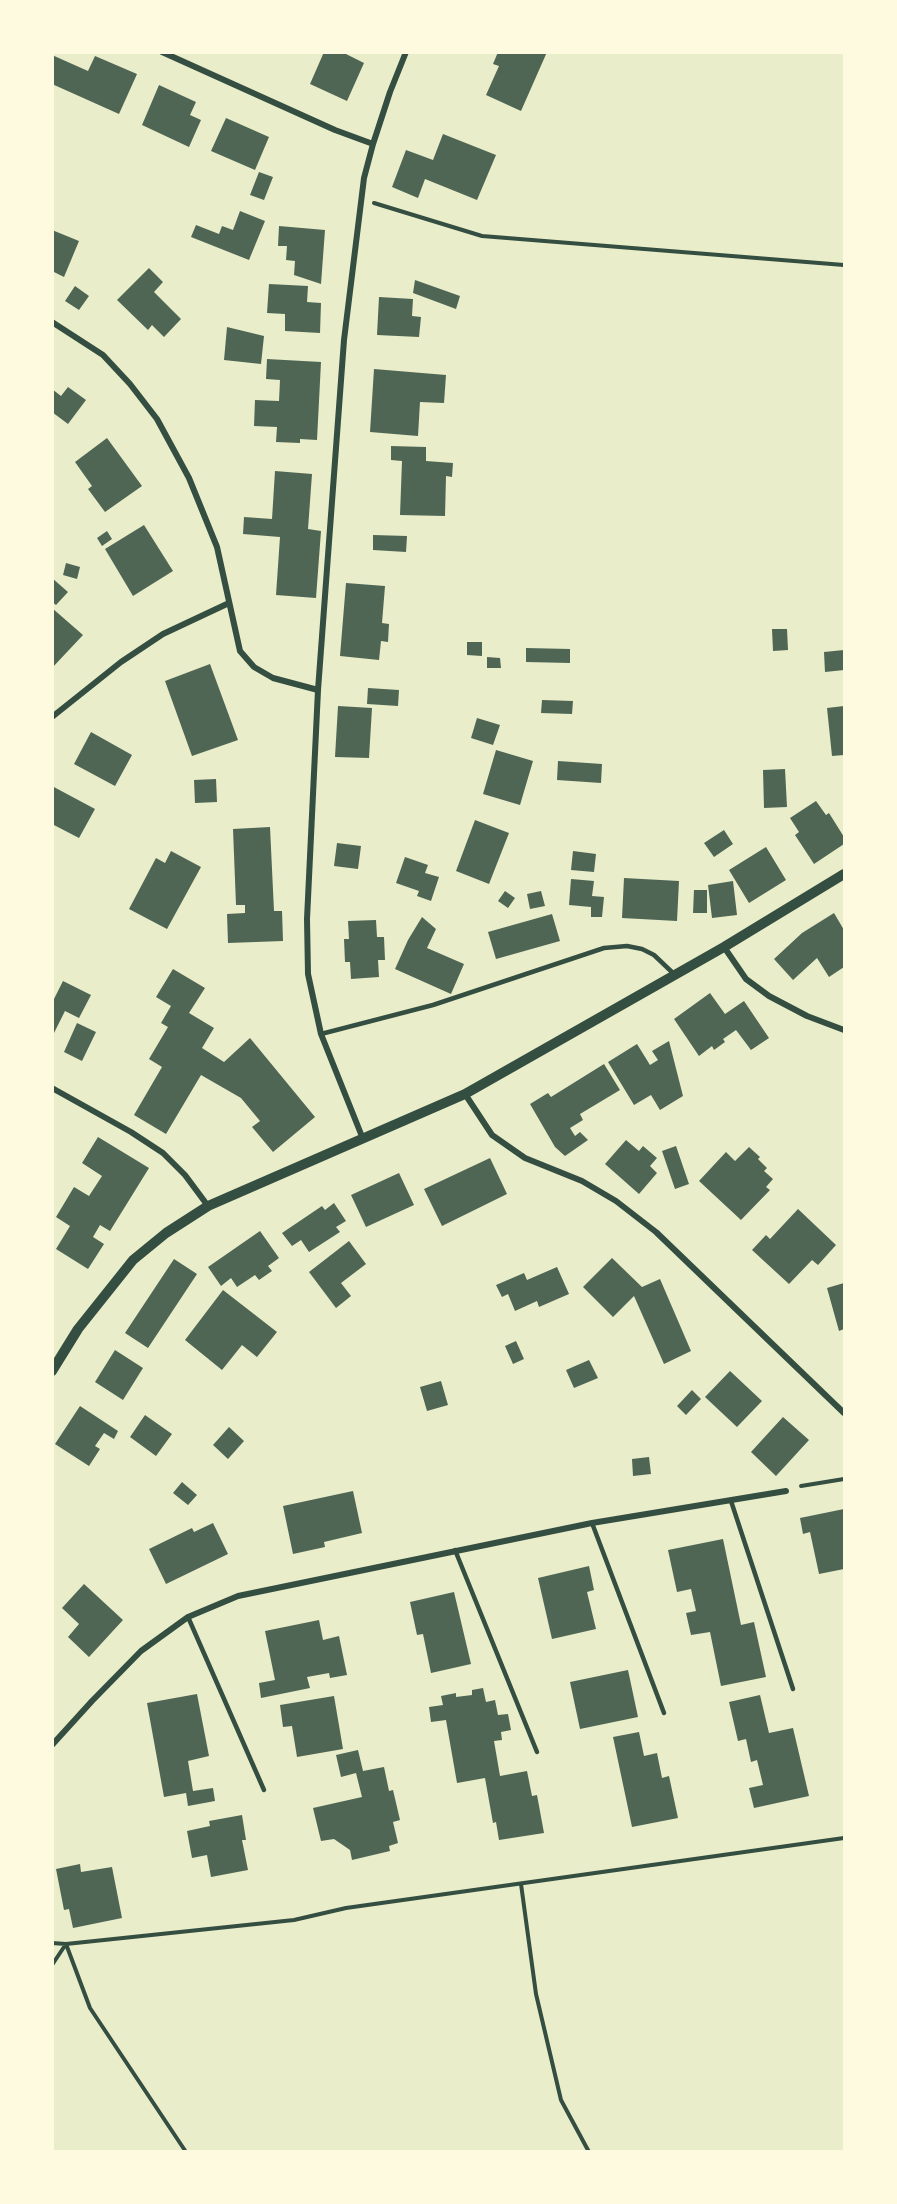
<!DOCTYPE html>
<style>
body{margin:0}
#map{position:relative;width:897px;height:2204px;overflow:hidden;background:#e9edc9;font-family:Lato,sans-serif}
canvas{display:block}
.frame{position:absolute;inset:0;border:54px solid #fefae0;pointer-events:none}
</style>
<div id="map">
<canvas width="897" height="2204"></canvas>
<div class="frame"></div>
</div>
<script>
const ctx = document.querySelector('canvas').getContext('2d');
ctx.lineJoin = 'round';
function fillPath(path, color) {
  ctx.fillStyle = color;
  ctx.fill(path, 'evenodd');
}
function poly(rows) {
  const path = new Path2D();
  for (const r of rows) {
    path.moveTo(r[0], r[1]);
    for (let i = 2; i < r.length; i += 2) path.lineTo(r[i], r[i + 1]);
  }
  return path;
}
function strokePath(path, color, width, dash) {
  ctx.strokeStyle = color;
  ctx.lineWidth = width;
  ctx.lineCap = dash ? 'butt' : 'round';
  ctx.setLineDash(dash || []);
  ctx.stroke(path);
}
const building = poly([
 [324,52,342,52,364,63,347,101,310,84],
 [498,52,547,52,521,111,486,95,499,66,493,64],
 [52,55,88,71,95,56,137,74,119,114,52,84],
 [159,85,196,102,190,115,201,120,189,147,142,125],
 [226,118,269,137,255,170,211,151],
 [443,134,496,155,477,200,425,179,418,198,392,187,406,150,433,160],
 [259,172,273,177,264,200,250,195],
 [240,211,265,221,249,260,191,237,196,225,219,234,222,226,233,230],
 [279,226,325,230,321,284,294,275,295,261,286,260,287,246,278,246],
 [52,230,79,241,64,277,52,271],
 [149,268,163,282,154,292,181,319,164,337,152,325,148,330,117,300],
 [415,280,460,296,456,309,413,293],
 [269,284,308,286,307,302,321,303,320,333,285,331,285,314,267,313],
 [75,286,89,296,79,310,65,301],
 [379,297,413,299,412,316,421,317,419,337,377,335],
 [227,327,264,336,261,364,224,360],
 [267,359,321,362,317,440,300,439,300,443,276,442,277,427,254,426,255,400,279,401,280,380,266,379],
 [374,369,446,375,444,403,420,402,418,436,370,432],
 [68,387,86,400,68,424,52,412,52,389,61,396],
 [107,438,142,486,105,512,88,489,92,486,75,462],
 [391,446,426,447,426,461,453,463,452,477,446,476,445,516,400,515,402,461,391,460],
 [275,471,312,474,308,529,321,531,316,598,276,595,280,537,243,534,244,517,272,519],
 [144,525,173,571,133,596,105,549],
 [107,531,112,539,102,546,97,538],
 [373,535,407,536,406,552,373,550],
 [66,563,80,567,77,579,63,575],
 [52,578,68,592,56,605,52,602],
 [346,583,385,586,382,623,389,624,388,642,381,641,379,660,340,656],
 [52,608,83,635,52,668],
 [772,629,787,629,788,650,773,651],
 [467,642,482,642,482,656,467,655],
 [526,648,570,649,570,663,526,662],
 [844,650,844,670,825,672,824,652],
 [487,657,500,658,501,668,487,668],
 [210,664,238,740,192,756,165,681],
 [368,688,399,690,398,706,367,704],
 [542,700,573,701,572,714,541,713],
 [338,706,372,708,369,758,335,757],
 [844,706,844,755,832,756,827,708],
 [477,718,500,725,493,745,471,738],
 [91,732,132,755,115,786,74,764],
 [496,750,533,761,520,805,483,794],
 [558,761,602,764,601,783,557,780],
 [785,769,787,807,764,808,763,770],
 [216,779,217,802,195,803,194,780],
 [52,786,95,809,79,838,52,824],
 [816,801,826,815,829,813,844,837,844,844,814,864,795,835,799,832,790,818],
 [475,820,509,833,489,884,456,871],
 [270,827,274,911,282,911,283,941,228,943,227,914,245,913,245,905,236,905,233,829],
 [724,830,733,844,714,857,704,843],
 [337,843,361,846,358,869,334,866],
 [766,847,786,880,749,903,729,870],
 [171,851,201,867,167,929,129,909,156,858,165,863],
 [573,851,596,854,594,872,571,870],
 [405,857,428,865,425,873,439,877,431,901,417,896,419,891,396,883],
 [624,878,679,881,677,921,622,918],
 [571,879,594,881,592,896,604,897,602,917,591,917,591,907,569,905],
 [733,881,737,915,712,918,708,885],
 [694,890,707,890,707,913,693,913],
 [505,891,515,898,508,908,498,901],
 [541,891,545,906,530,909,527,894],
 [834,913,844,930,844,967,829,977,817,958,793,980,774,959,802,933],
 [552,914,560,941,496,959,488,932],
 [422,917,436,929,427,948,464,964,451,994,395,969,408,940],
 [376,920,377,937,384,937,385,960,378,960,379,977,351,979,350,962,345,962,344,939,349,939,348,921],
 [173,969,205,988,189,1013,214,1028,202,1048,224,1062,250,1038,315,1117,273,1152,252,1127,260,1121,241,1098,201,1075,166,1134,134,1115,162,1067,149,1059,168,1027,161,1023,171,1006,156,997],
 [63,981,91,995,79,1018,65,1011,52,1037,52,1003],
 [710,993,725,1014,744,1001,769,1038,751,1050,736,1030,723,1039,725,1042,714,1050,712,1046,699,1056,674,1019],
 [77,1023,96,1032,82,1061,64,1052],
 [669,1041,683,1096,660,1110,651,1095,634,1105,608,1062,637,1044,650,1065,658,1060,652,1051],
 [604,1064,620,1090,580,1114,583,1120,570,1128,575,1136,580,1132,588,1140,565,1156,555,1147,530,1104,548,1093,551,1097],
 [98,1137,149,1168,110,1231,100,1225,93,1237,104,1244,88,1269,56,1249,70,1226,56,1217,74,1187,89,1196,102,1176,82,1163],
 [626,1140,639,1151,643,1146,657,1158,650,1166,657,1173,639,1194,605,1164],
 [676,1146,689,1184,675,1189,662,1151],
 [749,1147,760,1157,758,1159,767,1168,764,1171,773,1179,766,1187,770,1190,741,1220,699,1181,726,1152,735,1161],
 [490,1158,507,1194,442,1226,424,1189],
 [399,1173,414,1205,366,1227,351,1195],
 [334,1203,346,1221,336,1227,340,1232,309,1252,301,1240,292,1246,282,1233,322,1206,325,1210],
 [798,1209,836,1245,818,1265,812,1260,789,1284,752,1250,766,1235,770,1239],
 [260,1231,279,1258,268,1266,272,1271,259,1280,255,1275,237,1287,231,1278,221,1286,208,1267],
 [349,1241,366,1264,341,1283,351,1296,336,1308,309,1272],
 [612,1258,642,1287,660,1279,691,1351,664,1364,634,1296,613,1317,583,1287],
 [174,1259,197,1274,148,1348,125,1333],
 [557,1267,569,1294,539,1307,537,1301,515,1311,508,1294,502,1297,496,1285,524,1273,527,1280],
 [844,1283,844,1329,839,1331,827,1288],
 [223,1290,277,1332,257,1357,242,1345,222,1370,185,1340],
 [516,1341,524,1359,513,1364,505,1346],
 [115,1350,143,1368,123,1400,95,1382],
 [589,1360,598,1378,574,1388,566,1370],
 [730,1371,762,1401,737,1427,705,1397],
 [441,1381,448,1405,427,1411,420,1387],
 [692,1390,701,1399,686,1415,677,1406],
 [80,1406,118,1431,114,1439,104,1433,95,1446,100,1449,89,1466,55,1444],
 [145,1415,172,1434,156,1456,130,1437],
 [783,1417,809,1440,776,1476,751,1452],
 [229,1427,244,1441,228,1459,213,1445],
 [649,1457,651,1474,633,1476,632,1459],
 [182,1482,197,1495,188,1505,173,1493],
 [353,1491,362,1533,324,1542,325,1547,293,1554,283,1506],
 [844,1509,844,1569,819,1574,810,1532,803,1534,800,1518],
 [213,1523,228,1554,166,1584,149,1549,192,1528,194,1532],
 [723,1539,741,1625,754,1622,766,1677,721,1686,710,1632,691,1635,686,1613,696,1611,691,1589,677,1592,668,1550],
 [589,1566,594,1590,587,1592,596,1629,552,1639,538,1578],
 [84,1584,123,1620,89,1657,68,1637,79,1624,62,1608],
 [454,1592,471,1664,431,1673,423,1634,417,1635,410,1602],
 [319,1620,323,1640,339,1636,347,1675,330,1678,329,1673,307,1677,310,1688,261,1698,259,1683,275,1680,265,1631],
 [628,1670,638,1717,580,1729,570,1682],
 [483,1688,486,1702,495,1700,498,1715,508,1714,511,1730,501,1732,502,1740,494,1741,500,1776,527,1771,532,1796,537,1795,544,1833,499,1840,496,1822,493,1823,485,1778,457,1783,446,1720,431,1722,429,1707,443,1705,441,1696,456,1693,456,1697,472,1695,472,1690],
 [197,1694,209,1756,188,1761,193,1791,213,1788,215,1801,188,1806,186,1793,164,1797,147,1703],
 [760,1695,769,1733,793,1728,809,1796,754,1808,749,1788,763,1785,757,1760,751,1762,746,1739,738,1741,729,1702],
 [334,1696,343,1749,297,1757,292,1726,283,1727,280,1705],
 [639,1732,644,1756,657,1753,662,1778,669,1776,678,1818,632,1827,613,1737],
 [358,1750,363,1771,384,1767,389,1791,393,1790,400,1820,393,1822,398,1843,389,1846,390,1851,352,1860,350,1850,334,1839,321,1841,313,1808,362,1797,356,1773,341,1777,336,1755],
 [242,1815,246,1840,242,1840,248,1870,211,1877,207,1855,192,1858,187,1831,210,1826,209,1821],
 [80,1864,81,1872,112,1867,122,1918,73,1928,69,1909,64,1910,56,1869]
]);
const path = poly([
 [374,203,482,236,844,265],
 [801,1486,844,1479],
 [521,1884,536,1994,561,2100,589,2152],
 [52,1943,66,1944,294,1920,346,1908,844,1838],
 [66,1944,90,2008,186,2152],
 [52,1965,66,1944]
]);
const service = poly([
 [321,1034,433,1005,604,948,627,946,642,949,654,955,674,974],
 [731,1501,793,1689],
 [592,1523,664,1713],
 [455,1550,537,1752],
 [188,1617,264,1790]
]);
const minor = poly([
 [162,52,335,130,373,144],
 [52,322,103,355,130,384,157,419,189,478,217,547,240,651,254,667,273,678,318,690],
 [52,717,121,662,163,634,229,603],
 [724,947,746,979,769,996,807,1016,844,1030],
 [52,1088,131,1132,163,1153,185,1175,208,1206],
 [465,1094,492,1135,525,1158,582,1181,616,1201,656,1232,844,1413],
 [363,1139,321,1034,308,974,307,919,318,690,344,340,364,178,373,144,390,92,406,52],
 [52,1745,92,1701,141,1651,188,1617,238,1596,592,1523,786,1491]
]);
const tertiary = poly([
 [52,1371,78,1329,133,1260,166,1233,208,1206,465,1094,724,947,844,874]
]);
fillPath(building, '#4f6655');
strokePath(path, '#344e41', 4);
strokePath(service, '#344e41', 4.5);
strokePath(minor, '#344e41', 6);
strokePath(tertiary, '#344e41', 10);
</script>
